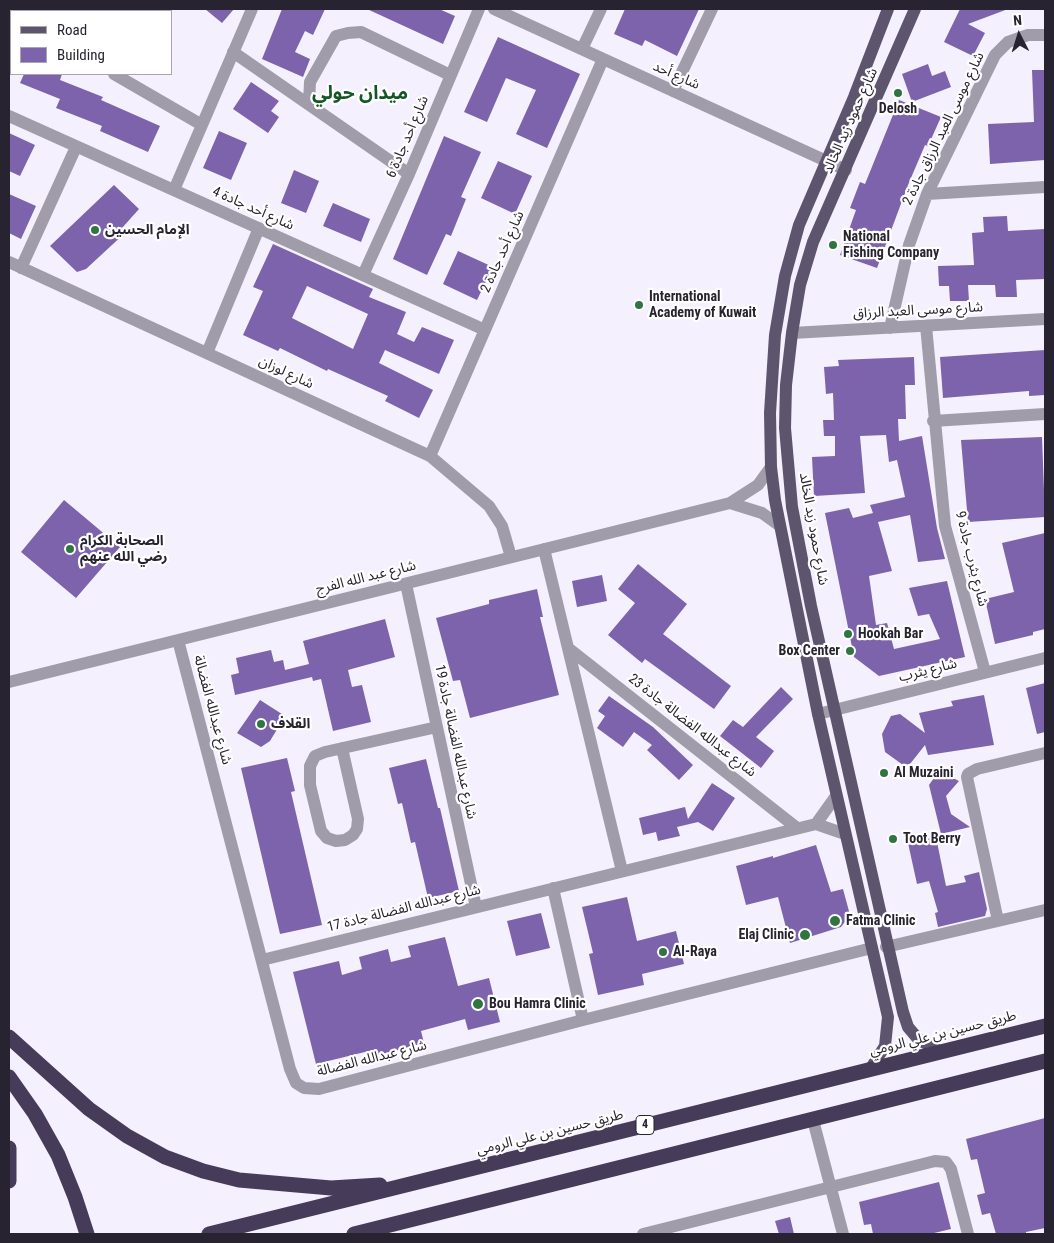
<!DOCTYPE html>
<meta charset="utf-8">
<style>
body{margin:0}
#map{position:relative;width:1054px;height:1243px;overflow:hidden;background:#f4f0fe;font-family:"Roboto Condensed",sans-serif}
canvas{display:block}
.frame{position:absolute;inset:0;border:10px solid #272330;pointer-events:none}
.legend{position:absolute;left:10px;top:10px;width:162px;height:65px;box-sizing:border-box;background:#fff;border:1px solid #a9a7ac;margin:0;padding:6px 9px;list-style:none;font-size:15px;color:#272330}
.legend li{display:flex;align-items:center;gap:10px;height:25px}
.legend b{width:25px;border:1px solid #a9a7ac}
.north{position:absolute;left:994px;top:10px;width:50px;height:50px;-webkit-text-stroke:4px #fff;paint-order:stroke;rotate:355deg;font-size:14px;font-weight:700;line-height:20px;text-align:center;color:#272330}
.north::after{content:'';display:block;margin:auto;width:18px;height:22px;background:#272330;clip-path:polygon(50% 0,100% 100%,50% 72%,0 100%)}
</style>
<div id="map">
<canvas width="1054" height="1243"></canvas>
<div class="frame"></div>
<ul class="legend">
<li><b style="height:6px;background:#5d556e"></b>Road</li>
<li><b style="height:14px;background:#7c63ab"></b>Building</li>
</ul>
<div class="north">N</div>
</div>
<script>
const ctx = document.querySelector('canvas').getContext('2d');
ctx.lineJoin = 'round';
function fillPath(path, color) {
  ctx.fillStyle = color;
  ctx.fill(path, 'evenodd');
}
function poly(rows) {
  const path = new Path2D();
  for (const r of rows) {
    path.moveTo(r[0], r[1]);
    for (let i = 2; i < r.length; i += 2) path.lineTo(r[i], r[i + 1]);
  }
  return path;
}
function strokePath(path, color, width, dash) {
  ctx.strokeStyle = color;
  ctx.lineWidth = width;
  ctx.lineCap = dash ? 'butt' : 'round';
  ctx.setLineDash(dash || []);
  ctx.stroke(path);
}
function drawText(font, color, halo, rows, align = 'center') {
  ctx.font = font + ' "Roboto Condensed","Noto Sans Arabic",sans-serif';
  ctx.lineWidth = 4.5;
  ctx.setLineDash([]);
  ctx.textBaseline = 'middle';
  ctx.strokeStyle = halo;
  ctx.fillStyle = color;
  for (const [text, x, y, turn = 0] of rows) {
    ctx.save();
    ctx.translate(x, y);
    ctx.rotate((+turn || 0) * Math.PI / 180);
    ctx.textAlign = isNaN(turn) ? turn : align;
    if (halo) ctx.strokeText(text, 0, 0);
    ctx.fillText(text, 0, 0);
    ctx.restore();
  }
}
const building = poly([
 [205,9,234,9,222,23],
 [282,9,325,9,313,35,305,31,295,52,310,59,303,77,262,59],
 [367,9,439,9,455,16,443,44],
 [625,9,699,9,677,56,645,40,642,46,614,34],
 [960,9,1008,9,968,24,985,33,973,56,944,42],
 [498,37,580,74,547,148,516,134,536,90,506,78,487,122,464,112],
 [928,64,932,76,945,71,951,87,912,102,902,74],
 [1032,70,1045,70,1045,160,990,164,988,124,1034,122],
 [24,74,62,74,60,80,103,97,101,100,160,126,148,152,100,131,102,126,56,108,60,99,20,83],
 [251,82,279,101,271,111,279,117,268,133,233,109],
 [899,100,941,117,928,146,925,145,908,185,877,268,840,255,856,210,850,208,860,182,865,184],
 [219,131,247,143,231,180,203,168],
 [9,133,35,145,20,176,9,171],
 [444,136,481,152,461,197,466,199,451,236,446,234,427,275,393,259],
 [498,161,532,176,515,214,481,198],
 [294,170,319,181,306,213,281,203],
 [114,185,139,209,122,228,126,232,86,269,77,272,50,246],
 [9,194,36,206,21,239,9,233],
 [333,203,370,219,361,242,323,226],
 [1007,216,1008,231,1045,229,1045,279,1016,280,1017,297,996,297,995,285,968,285,969,301,950,301,949,286,939,286,938,266,974,265,972,233,984,232,983,217],
 [273,244,373,289,369,297,406,312,397,334,414,342,422,327,454,340,439,374,385,350,379,363,433,390,419,418,385,401,388,396,328,369,327,371,280,348,278,351,243,335,263,291,253,287],
 [307,286,368,314,353,349,292,318],
 [458,251,493,267,477,300,443,284],
 [1045,350,1045,395,1029,396,1029,391,943,398,940,357],
 [914,357,915,385,905,385,906,419,898,419,899,441,922,436,937,528,945,559,918,562,910,515,878,522,892,571,869,576,876,625,887,623,894,649,940,639,929,614,918,616,909,588,947,581,965,657,879,676,854,657,825,513,849,508,853,518,873,513,870,505,905,497,897,460,889,462,886,435,860,436,865,493,814,496,812,457,835,456,835,436,824,436,823,420,834,420,833,393,826,394,824,367,839,366,838,360],
 [1042,437,1045,517,968,522,961,440],
 [64,500,120,547,76,598,21,552],
 [1045,533,1045,629,1033,632,1033,635,995,644,985,599,1014,592,1002,543],
 [638,564,687,604,663,634,731,686,714,709,645,659,642,663,608,635,635,603,618,589],
 [602,575,607,601,577,607,572,581],
 [537,589,543,617,540,617,559,695,470,718,460,680,453,681,436,618,489,604,489,600],
 [385,619,395,657,348,670,352,687,362,685,371,722,333,731,321,679,313,681,312,677,235,695,231,675,239,673,236,658,271,650,274,662,283,660,285,670,309,664,303,641],
 [1045,683,1045,732,1037,734,1026,688],
 [781,687,793,699,756,737,774,751,761,768,720,736,733,720,743,727],
 [984,695,994,745,928,755,925,745,910,764,903,765,885,752,882,734,891,716,900,714,925,733,919,713,953,706,951,701],
 [609,696,653,727,693,765,679,780,647,750,652,745,634,732,623,747,597,728,605,716,598,711],
 [260,700,285,716,270,741,261,747,237,733],
 [287,758,295,791,291,792,322,925,280,934,241,768],
 [426,759,438,808,440,808,459,891,428,898,415,842,411,843,402,803,398,804,389,768],
 [949,776,959,781,946,796,951,814,970,827,941,834,929,785,934,778],
 [712,783,735,798,713,831,698,822,677,827,680,836,658,841,656,832,643,835,639,818,685,807,688,819],
 [936,837,946,886,966,882,964,876,979,872,987,909,985,916,938,927,935,913,938,912,929,881,917,884,908,843],
 [816,845,831,892,843,889,850,915,841,927,790,943,778,897,746,905,736,866,773,856,773,858],
 [627,897,637,941,676,931,684,964,642,974,644,985,598,995,589,954,593,953,582,907],
 [541,913,550,948,516,956,507,921],
 [445,937,458,986,489,978,500,1022,468,1030,465,1019,421,1031,424,1043,375,1056,373,1050,316,1064,293,972,339,961,342,975,362,969,359,957,388,949,391,962,411,957,408,946],
 [1045,1118,1045,1228,1026,1232,1026,1234,996,1234,990,1213,982,1215,977,1195,985,1193,977,1159,971,1160,966,1139],
 [939,1182,951,1229,930,1234,873,1234,871,1224,864,1225,859,1202],
 [790,1217,794,1234,779,1234,775,1221]
]);
const minor = poly([
 [494,9,846,170],
 [18,11,19,9],
 [140,11,141,9],
 [9,31,11,26],
 [582,49,601,9],
 [233,52,409,174],
 [114,74,202,125],
 [673,91,712,9],
 [309,103,310,82,336,36,348,33,361,32,450,75],
 [9,116,485,330],
 [174,190,252,9],
 [927,194,1045,187],
 [9,262,430,456,489,506,502,526,511,557],
 [21,268,76,147],
 [363,275,409,174,479,9],
 [926,326,945,526,985,672],
 [890,328,909,245,927,194,995,55,1008,42,1028,35,1045,35],
 [792,333,1045,319],
 [207,353,259,228],
 [933,421,1045,414],
 [430,456,603,59],
 [730,503,762,513,780,526],
 [544,549,622,871],
 [406,584,476,907],
 [178,640,290,1069,296,1083,304,1088,319,1089,583,1020,872,948],
 [568,648,797,828],
 [9,682,730,503,758,485,771,467],
 [818,714,1045,658],
 [342,748,358,819,357,829,353,835,345,840,336,841,327,838,321,831,310,785,310,766,315,756,325,752,437,727],
 [816,824,836,796],
 [553,888,583,1020],
 [998,921,967,777,968,774,977,769,1045,753],
 [886,947,1045,910],
 [262,960,816,824,845,834],
 [813,1120,843,1234],
 [643,1234,935,1161,946,1162,951,1169,968,1234]
]);
const major = poly([
 [915,9,813,242,800,285,792,333,786,385,785,428,792,507,811,606,903,1012,908,1027,919,1040,940,1051],
 [871,1068,885,1046,888,1017,818,714,775,500,771,467,770,413,775,335,785,276,799,225,854,97,888,9]
]);
const highway = poly([
 [9,1037,89,1109,127,1136,165,1157,203,1171,239,1180,331,1188,380,1185],
 [9,1077,35,1114,58,1155,75,1197,87,1234],
 [9,1148,9,1181],
 [209,1234,1045,1026],
 [354,1234,1045,1061]
]);
const markers = [
 [898,93,5,"#307541"],
 [95,230,5,"#307541"],
 [833,245,5,"#307541"],
 [639,305,5,"#307541"],
 [70,549,5,"#307541"],
 [848,634,5,"#307541"],
 [850,651,5,"#307541"],
 [261,724,5,"#307541"],
 [884,773,5,"#307541"],
 [893,839,5,"#307541"],
 [835,921,6,"#307541"],
 [805,935,6,"#307541"],
 [663,952,5,"#307541"],
 [478,1004,6,"#307541"]
];
const shields = [
 [645,1125,18]
];
const shieldNames = [
 ["4",645,1125]
];
const streetNames = [
 ["شارع أحد",676,76,24],
 ["شارع حمود زيد الخالد",851,121,-66],
 ["شارع موسى العبد الرزاق جادة 2",944,129,-64],
 ["شارع أحد جادة 6",408,137,-67],
 ["شارع أحد جادة 4",253,209,24],
 ["شارع أحد جادة 2",503,252,-66],
 ["شارع موسى العبد الرزاق",918,311,-3],
 ["شارع لوزان",286,373,25],
 ["شارع حمود زيد الخالد",813,529,80],
 ["شارع يثرب جادة 9",971,559,76],
 ["شارع عبد الله الفرج",366,578,-14],
 ["شارع يثرب",928,671,-14],
 ["شارع عبدالله الفضالة",212,710,75],
 ["شارع عبدالله الفضالة جادة 23",692,726,38],
 ["شارع عبدالله الفضالة جادة 19",455,742,78],
 ["شارع عبدالله الفضالة جادة 17",404,909,-14],
 ["طريق حسين بن علي الرومي",943,1034,-14],
 ["شارع عبدالله الفضالة",372,1059,-14],
 ["طريق حسين بن علي الرومي",550,1133,-14]
];
const poiNames = [
 ["Delosh",898,109,"center"],
 ["الإمام الحسين",105,230],
 ["National",843,237],
 ["Fishing Company",843,253],
 ["International",649,297],
 ["Academy of Kuwait",649,313],
 ["الصحابة الكرام",80,541],
 ["رضي الله عنهم",80,557],
 ["Hookah Bar",858,634],
 ["Box Center",840,651,"right"],
 ["القلاف",271,724],
 ["Al Muzaini",894,773],
 ["Toot Berry",903,839],
 ["Fatma Clinic",846,921],
 ["Elaj Clinic",794,935,"right"],
 ["Al-Raya",673,952],
 ["Bou Hamra Clinic",489,1004]
];
const districtNames = [
 ["ميدان حولي",360,94]
];
fillPath(building, '#7c63ab');
strokePath(minor, '#a09caa', 12);
strokePath(major, '#5d556e', 12);
strokePath(highway, '#463c59', 15);
for (const [x, y, r, color] of markers) {
  const dot = new Path2D();
  dot.arc(x, y, r, 0, 2 * Math.PI);
  ctx.fillStyle = color;
  ctx.fill(dot);
  strokePath(dot, '#fff', 2);
}
for (const [x, y, w] of shields) {
  const box = new Path2D();
  box.roundRect(x - w / 2, y - 9.5, w, 19, 4);
  ctx.fillStyle = '#fff';
  ctx.fill(box);
  strokePath(box, '#272330', 1);
}
drawText('bold 12px', '#272330', null, shieldNames);
drawText('14px', '#272330', '#fff', streetNames);
drawText('bold 14px', '#272330', '#fff', poiNames, 'left');
drawText('bold 19px', '#145628', '#fff', districtNames);
</script>
